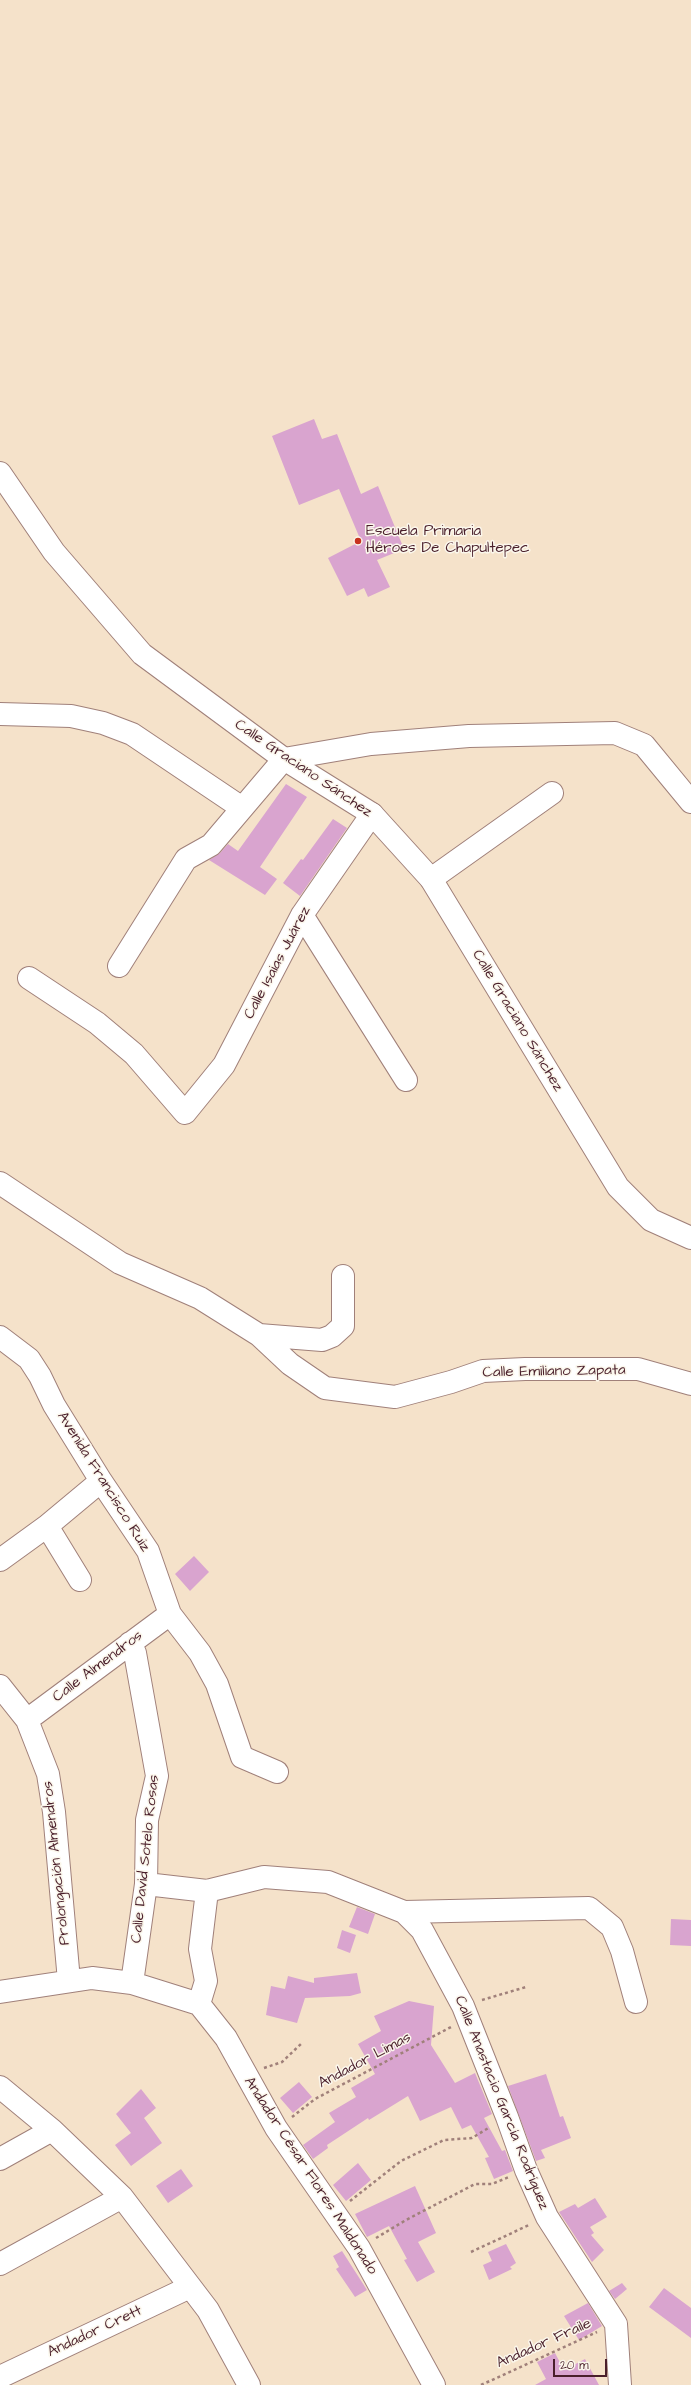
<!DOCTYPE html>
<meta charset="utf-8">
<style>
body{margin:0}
#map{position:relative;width:691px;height:2385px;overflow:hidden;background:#f5e2ca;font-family:"Architects Daughter",sans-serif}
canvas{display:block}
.scale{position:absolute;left:553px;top:2359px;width:54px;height:18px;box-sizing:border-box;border:2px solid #4a1f2b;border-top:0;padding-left:5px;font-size:12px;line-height:14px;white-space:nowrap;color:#4a1f2b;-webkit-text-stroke:3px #fbf7ec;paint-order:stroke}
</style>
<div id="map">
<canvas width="691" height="2385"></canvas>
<div class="scale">20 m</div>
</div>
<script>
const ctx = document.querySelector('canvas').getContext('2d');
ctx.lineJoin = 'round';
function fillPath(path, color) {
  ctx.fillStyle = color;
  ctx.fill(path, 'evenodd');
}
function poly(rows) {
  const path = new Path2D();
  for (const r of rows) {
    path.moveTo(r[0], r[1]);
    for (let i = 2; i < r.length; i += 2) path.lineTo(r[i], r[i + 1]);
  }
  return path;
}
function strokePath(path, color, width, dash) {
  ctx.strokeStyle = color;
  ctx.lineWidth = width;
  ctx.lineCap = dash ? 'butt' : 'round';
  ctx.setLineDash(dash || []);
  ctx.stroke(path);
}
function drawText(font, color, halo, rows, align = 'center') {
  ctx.font = font + ' "Architects Daughter",sans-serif';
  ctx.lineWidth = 3;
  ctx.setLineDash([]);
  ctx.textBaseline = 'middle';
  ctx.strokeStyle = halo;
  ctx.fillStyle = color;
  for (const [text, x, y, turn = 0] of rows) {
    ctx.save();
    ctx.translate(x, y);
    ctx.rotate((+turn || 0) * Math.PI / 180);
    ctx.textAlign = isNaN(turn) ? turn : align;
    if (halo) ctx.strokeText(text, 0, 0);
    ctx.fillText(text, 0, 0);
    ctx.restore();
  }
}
const building = poly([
 [314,419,322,439,337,434,361,494,378,486,404,549,377,560,390,587,368,597,364,588,347,596,328,558,361,541,339,489,299,505,272,436],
 [286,784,307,797,260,867,277,879,265,895,209,860,220,853,228,844,238,851],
 [333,819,347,828,300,896,283,883,301,859,303,860],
 [194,1556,209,1572,190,1591,175,1574],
 [357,1907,375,1914,368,1934,349,1927],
 [671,1919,691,1920,691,1946,670,1945],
 [342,1930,356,1935,350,1953,337,1948],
 [357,1973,361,1993,350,1996,305,1998,297,2023,266,2015,271,1986,285,1989,288,1976,314,1983,314,1978],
 [409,2001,434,2006,431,2045,455,2083,475,2073,492,2114,484,2118,502,2151,505,2150,513,2171,494,2179,485,2158,489,2157,471,2125,462,2129,451,2107,420,2121,408,2096,369,2120,368,2118,327,2145,328,2148,313,2159,303,2145,335,2122,329,2113,356,2097,351,2088,375,2074,358,2044,381,2031,374,2016],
 [546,2074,560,2117,563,2116,571,2138,541,2150,545,2158,536,2161,508,2086],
 [299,2082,312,2097,293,2113,280,2098],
 [141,2089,156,2108,144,2118,162,2143,131,2166,115,2145,131,2133,116,2114],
 [358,2163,371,2180,346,2201,333,2185],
 [181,2169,193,2186,168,2203,156,2186],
 [415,2186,436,2233,418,2242,435,2272,417,2282,404,2260,407,2259,389,2226,367,2237,355,2214],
 [595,2198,607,2217,590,2227,594,2233,591,2235,604,2250,592,2262,559,2212,575,2204,578,2208],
 [506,2244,516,2263,510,2267,512,2269,489,2280,483,2265,492,2261,488,2252],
 [342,2251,367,2290,355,2297,336,2269,339,2267,333,2256],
 [622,2283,627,2289,615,2299,609,2291],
 [664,2288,691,2308,691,2338,649,2307],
 [588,2303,602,2326,579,2340,564,2316],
 [555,2353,564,2370,585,2359,599,2385,535,2385,546,2379,537,2362]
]);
const path = poly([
 [482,2000,526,1987],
 [264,2068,282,2062,303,2042],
 [292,2117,315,2099,451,2027],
 [350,2201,401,2161,444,2140,472,2138,490,2127],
 [376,2238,406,2220,475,2184,492,2184,509,2177],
 [471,2252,529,2225],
 [481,2385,597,2332]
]);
const minor = poly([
 [0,714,71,716,103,723,132,734,242,808],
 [431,879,552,793],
 [302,915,406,1080],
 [119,966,186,859,211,845,284,759,371,744,469,736,615,733,644,745,691,802],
 [29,978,97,1023,134,1054,185,1113,224,1065,302,915,372,814],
 [0,1183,120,1263,200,1298,259,1335,290,1364,325,1388,395,1397,451,1382,483,1371,525,1369,638,1369,691,1384],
 [259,1335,322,1340,332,1336,343,1326,343,1276],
 [0,1337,29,1359,40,1376,54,1405,101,1481,148,1551,170,1614,200,1653,217,1684,242,1757,277,1772],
 [47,1526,80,1580],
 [0,1560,47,1526,101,1481],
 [130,1643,135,1653,157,1776,147,1820,146,1884,132,1983],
 [0,1686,27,1720,48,1774,54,1812,69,1981],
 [27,1720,170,1614],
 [146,1884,207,1891,264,1877,328,1882,404,1912,589,1908,612,1927,622,1951,636,2002],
 [404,1912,422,1930,463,2006,507,2117,526,2170,547,2217,616,2324,620,2385],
 [0,1992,92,1978,132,1983,199,2004,226,2038,276,2128,359,2248,434,2385],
 [199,2004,206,1981,200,1949,207,1891],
 [0,2087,52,2130,122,2197,208,2310,249,2385],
 [0,2159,52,2130],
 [0,2264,122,2197],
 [0,2377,190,2287]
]);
const tertiary = poly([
 [0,473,54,552,142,654,284,759,372,814,431,879,618,1187,651,1220,691,1238]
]);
const markers = [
 [358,541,4,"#c8321e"]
];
const poiNames = [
 ["Escuela Primaria",366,532],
 ["Héroes De Chapultepec",366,549]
];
const streetNames = [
 ["Calle Graciano Sánchez",303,769,34],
 ["Calle Isaias Juárez",278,963,-62],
 ["Calle Graciano Sánchez",517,1021,59],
 ["Calle Emiliano Zapata",554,1372,-1],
 ["Avenida Francisco Ruiz",103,1482,58],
 ["Calle Almendros",98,1667,-37],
 ["Calle David Sotelo Rosas",146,1859,-84],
 ["Prolongación Almendros",57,1863,-96],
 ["Andador Limas",365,2061,-28],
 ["Calle Anastacio García Rodríguez",501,2103,68],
 ["Andador César Flores Maldonado",310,2176,57],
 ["Andador Crett",95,2332,-25],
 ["Andador Fraile",544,2344,-24]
];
fillPath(building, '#d9a4cf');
strokePath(minor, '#a0807a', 24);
strokePath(tertiary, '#a0807a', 24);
strokePath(path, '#a0807a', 2.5, [3, 3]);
strokePath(minor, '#fff', 22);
strokePath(tertiary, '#fff', 22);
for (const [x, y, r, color] of markers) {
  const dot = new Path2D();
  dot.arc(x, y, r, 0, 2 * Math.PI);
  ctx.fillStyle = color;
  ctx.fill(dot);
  strokePath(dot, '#fbf7ec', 1.5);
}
drawText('15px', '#4a1f2b', '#fbf7ec', poiNames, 'left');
drawText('15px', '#4a1f2b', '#fbf7ec', streetNames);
</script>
